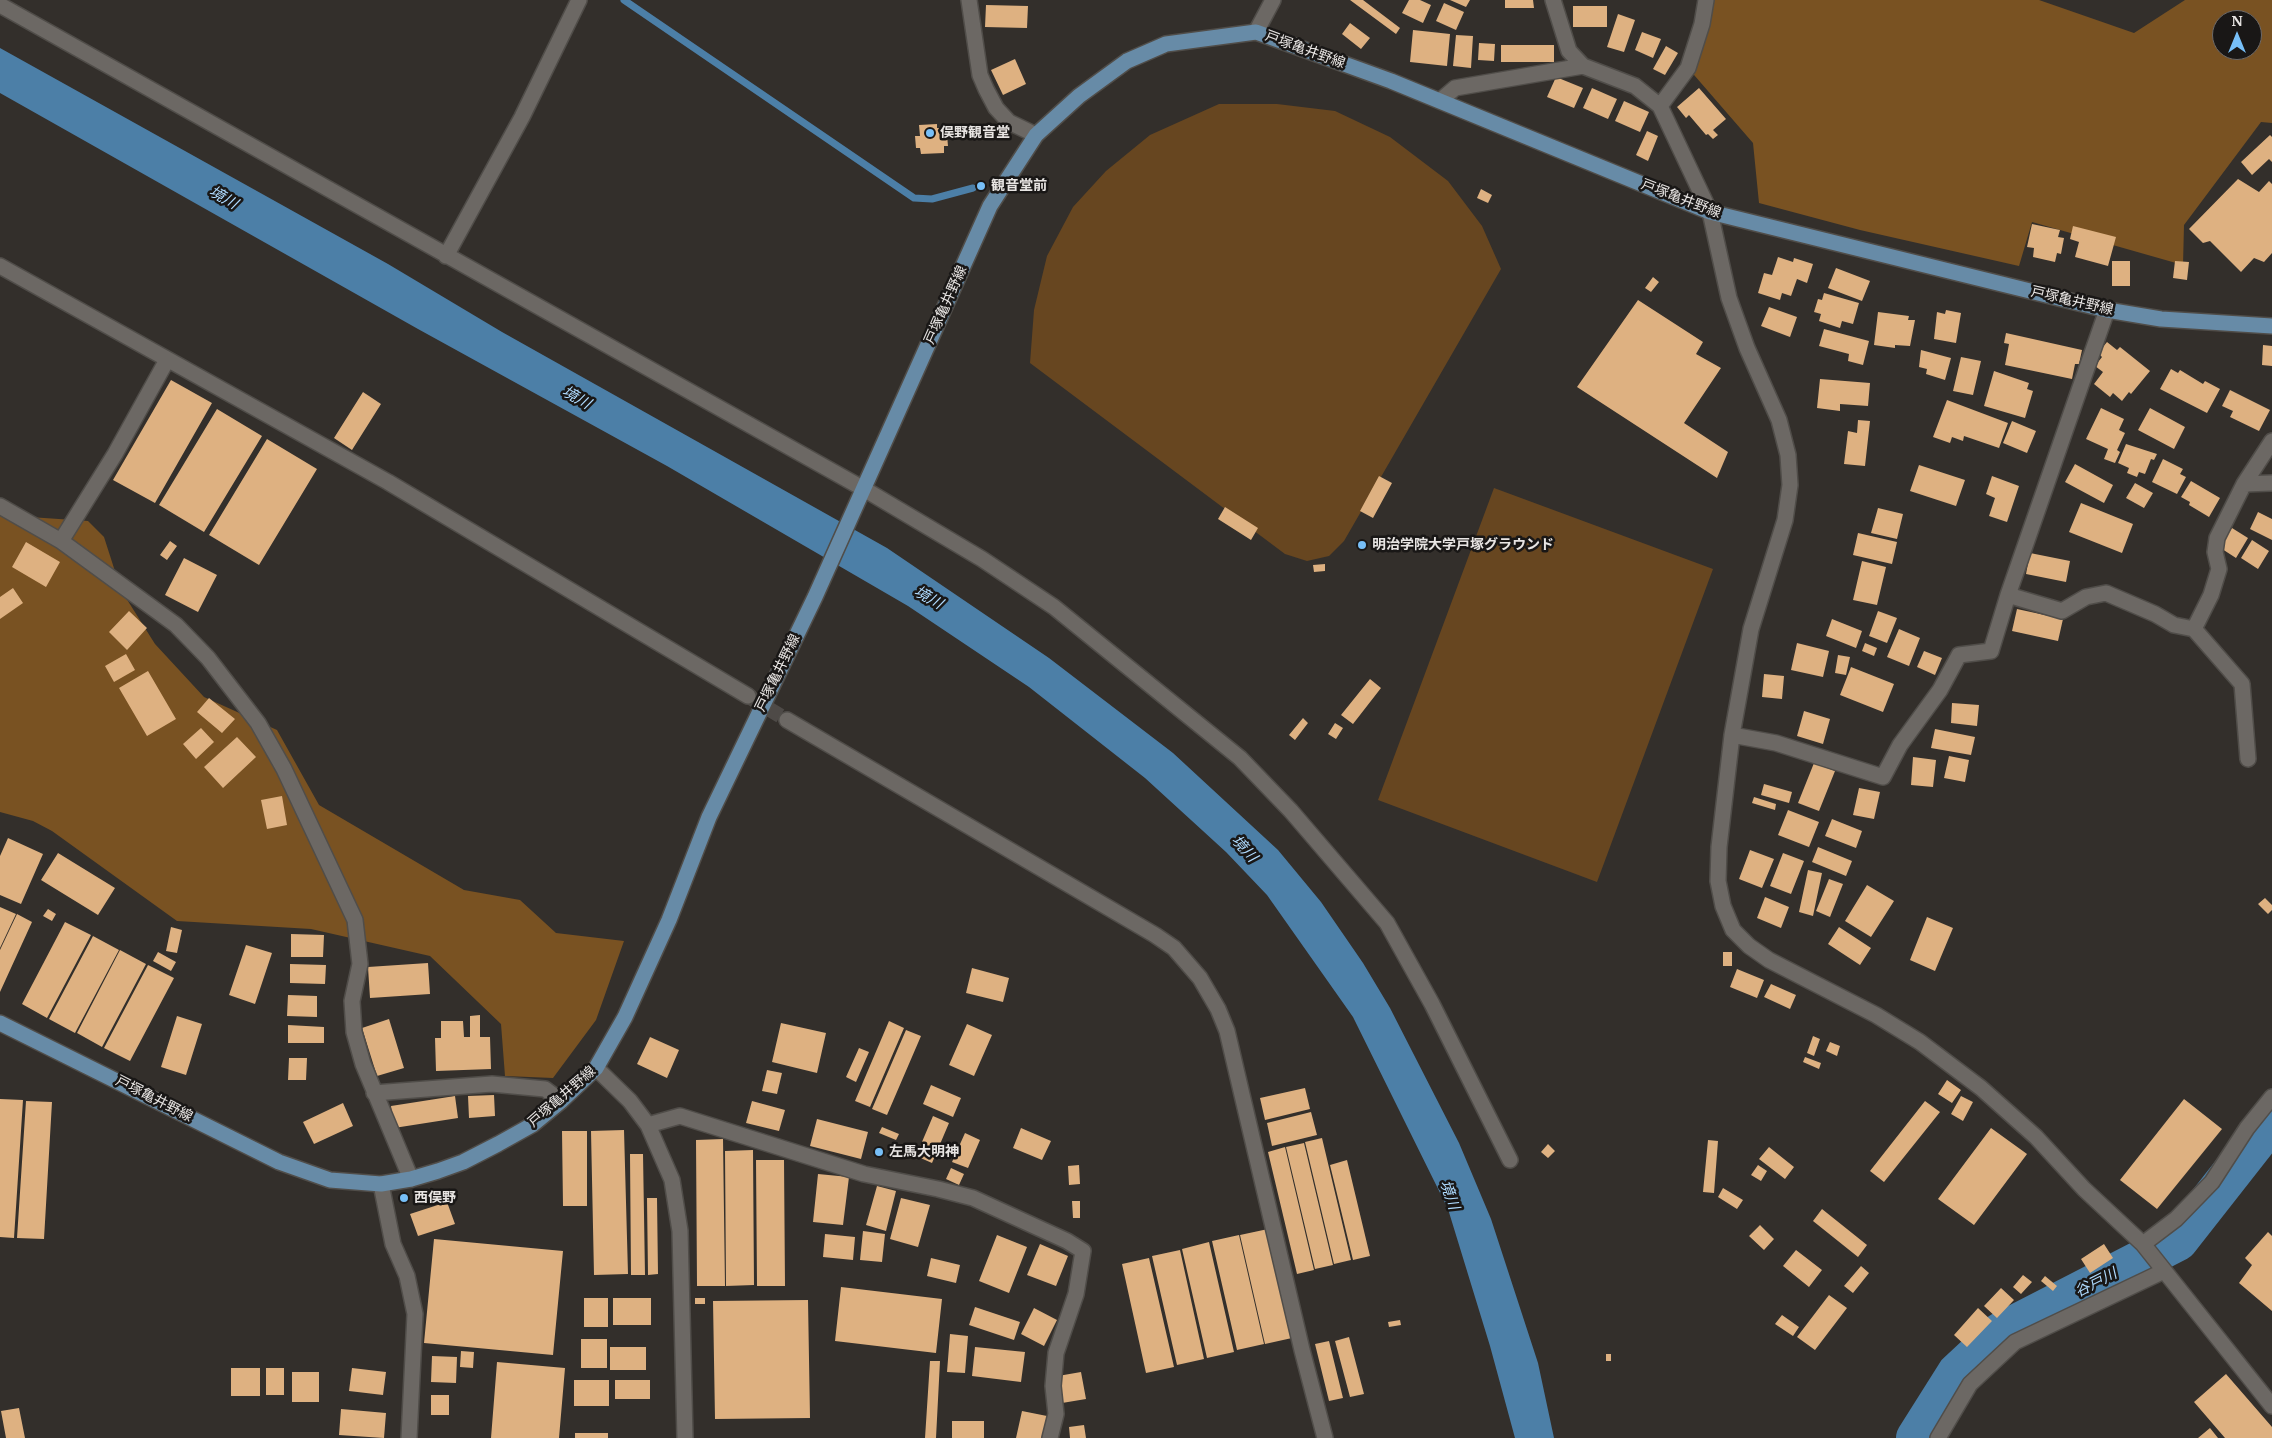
<!DOCTYPE html>
<meta charset="utf-8">
<style>
body{margin:0}
#map{position:relative;width:2272px;height:1438px;overflow:hidden;background:#332f2b;font-family:Merriweather,serif}
canvas{display:block}
.north{position:absolute;left:2212px;top:10px;width:50px;height:50px;box-sizing:border-box;background:#191716;border:1px solid #6c6968;border-radius:50%;rotate:0deg;font-size:14px;font-weight:700;line-height:20px;text-align:center;color:#e8e5e3}
.north::after{content:'';display:block;margin:auto;width:18px;height:22px;background:#77bff7;clip-path:polygon(50% 0,100% 100%,50% 72%,0 100%)}
</style>
<div id="map">
<canvas width="2272" height="1438"></canvas>
<div class="north">N</div>
</div>
<script>
const ctx = document.querySelector('canvas').getContext('2d');
ctx.lineJoin = 'round';
function fillPath(path, color) {
  ctx.fillStyle = color;
  ctx.fill(path, 'evenodd');
}
function poly(rows) {
  const path = new Path2D();
  for (const r of rows) {
    path.moveTo(r[0], r[1]);
    for (let i = 2; i < r.length; i += 2) path.lineTo(r[i], r[i + 1]);
  }
  return path;
}
function strokePath(path, color, width, dash) {
  ctx.strokeStyle = color;
  ctx.lineWidth = width;
  ctx.lineCap = dash ? 'butt' : 'round';
  ctx.setLineDash(dash || []);
  ctx.stroke(path);
}
function drawText(font, color, halo, rows, align = 'center') {
  ctx.font = font + ' Merriweather,"Noto Sans JP",serif';
  ctx.lineWidth = 5;
  ctx.setLineDash([]);
  ctx.textBaseline = 'middle';
  ctx.strokeStyle = halo;
  ctx.fillStyle = color;
  for (const [text, x, y, turn = 0] of rows) {
    ctx.save();
    ctx.translate(x, y);
    ctx.rotate((+turn || 0) * Math.PI / 180);
    ctx.textAlign = isNaN(turn) ? turn : align;
    if (halo) ctx.strokeText(text, 0, 0);
    ctx.fillText(text, 0, 0);
    ctx.restore();
  }
}
const green = poly([
 [1219,104,1277,104,1335,111,1390,137,1448,181,1482,226,1501,269,1344,541,1329,556,1307,561,1285,554,1030,363,1034,310,1047,256,1073,207,1106,171,1150,135],
 [1494,488,1713,569,1597,882,1378,800]
]);
const forest = poly([
 [1705,0,2039,0,2134,33,2185,0,2272,0,2272,123,2261,122,2184,225,2183,265,2032,222,2019,266,1860,230,1759,203,1753,143,1688,68],
 [2222,20,2252,20,2252,50,2222,50],
 [0,510,15,516,88,521,104,537,121,590,155,644,204,697,277,730,319,805,464,890,520,900,556,933,624,941,596,1020,553,1078,505,1076,501,1024,430,956,311,929,177,921,52,831,33,821,0,812]
]);
const water = poly([
 [0,48,388,264,502,332,887,548,1049,658,1173,753,1278,850,1321,902,1363,963,1390,1008,1459,1143,1491,1219,1538,1363,1554,1438,1515,1438,1490,1346,1448,1209,1353,1017,1267,895,1226,852,1145,778,1029,687,908,606,667,466,418,329,0,93]
]);
const stream = poly([
 [624,0,914,198,932,199,973,188]
]);
const river = poly([
 [1916,1438,1957,1373,2001,1332,2178,1241,2272,1121]
]);
const building = poly([
 [1350,0,1363,0,1400,28,1396,34],
 [1409,0,1420,0,1431,5,1423,23,1402,13],
 [1450,0,1470,0,1466,7],
 [1505,0,1533,0,1534,8,1505,8],
 [1444,3,1464,12,1456,30,1436,21],
 [986,5,1028,6,1027,28,985,27],
 [1573,6,1607,6,1607,27,1573,27],
 [1618,14,1635,20,1624,52,1607,47],
 [1350,23,1370,38,1361,49,1342,34],
 [1413,30,1450,34,1447,66,1410,62],
 [1642,32,1661,39,1653,58,1635,50],
 [1456,35,1473,36,1471,68,1453,66],
 [1479,43,1495,44,1494,61,1478,60],
 [1501,45,1554,45,1554,62,1501,62],
 [1666,46,1678,53,1665,75,1653,69],
 [1015,59,1026,84,1003,95,991,70],
 [1556,77,1583,88,1574,108,1547,97],
 [1592,88,1617,99,1608,119,1583,108],
 [1699,88,1726,119,1713,130,1718,135,1713,139,1708,134,1706,135,1689,115,1686,118,1677,107],
 [1624,101,1649,112,1640,132,1615,121],
 [937,124,937,128,943,128,943,135,947,135,948,146,944,146,944,153,921,154,920,148,916,148,915,136,920,136,919,125],
 [1647,131,1658,136,1648,161,1636,155],
 [2270,135,2272,137,2272,162,2269,159,2252,175,2241,162],
 [2238,179,2259,192,2269,181,2272,184,2272,253,2264,262,2254,258,2241,272,2210,241,2203,243,2189,229],
 [1481,189,1492,195,1488,203,1477,198],
 [2032,224,2060,230,2058,237,2064,238,2061,254,2057,253,2055,262,2033,257,2034,248,2027,247],
 [2073,226,2116,237,2108,266,2075,257,2079,242,2070,239],
 [1778,257,1793,262,1794,258,1813,264,1807,283,1797,279,1791,296,1782,293,1780,300,1758,293,1764,273,1772,275],
 [2112,261,2130,261,2130,286,2112,286],
 [2175,261,2189,262,2187,280,2173,278],
 [1836,268,1870,281,1862,301,1828,288],
 [1653,277,1659,282,1651,292,1645,288],
 [1824,293,1859,303,1853,324,1842,321,1840,328,1819,321,1821,314,1814,312,1818,299,1822,300],
 [1638,300,1703,342,1696,354,1721,368,1684,423,1728,452,1717,478,1577,387],
 [1769,307,1797,317,1790,337,1761,326],
 [1946,310,1961,313,1956,343,1934,339,1937,312,1945,314],
 [1878,312,1909,316,1908,320,1915,320,1910,346,1895,345,1895,348,1874,345],
 [1824,329,1869,341,1863,365,1848,361,1849,354,1819,346],
 [2006,333,2082,350,2079,364,2075,364,2072,379,2005,365,2009,344,2004,343],
 [2107,342,2117,350,2120,347,2150,371,2131,394,2129,392,2122,401,2113,393,2110,397,2094,384,2103,372,2095,366,2102,357,2098,353],
 [2263,345,2272,346,2272,366,2262,365],
 [1921,350,1951,358,1945,380,1926,374,1927,369,1919,367],
 [1961,357,1981,361,1973,395,1953,391],
 [2171,369,2178,373,2180,370,2203,384,2205,381,2220,389,2207,413,2160,389],
 [1994,371,2029,383,2027,389,2033,391,2025,418,1984,406],
 [1820,379,1870,383,1868,406,1840,404,1840,411,1817,408],
 [171,380,212,403,155,503,113,480],
 [2230,390,2270,410,2259,431,2230,417,2233,411,2222,406],
 [363,392,381,404,352,450,334,438],
 [1947,400,2008,423,1999,448,1964,436,1963,441,1952,437,1950,443,1933,437],
 [2101,408,2124,419,2119,430,2125,433,2117,450,2120,452,2115,463,2104,459,2108,449,2086,439],
 [2150,408,2185,427,2174,449,2138,430],
 [217,409,262,436,204,532,159,505],
 [1858,420,1870,421,1865,466,1844,464,1848,431,1857,433],
 [2012,421,2036,431,2027,453,2003,443],
 [267,439,317,469,259,565,209,535],
 [2126,444,2157,454,2154,460,2151,459,2145,474,2139,472,2137,477,2127,473,2129,468,2118,463],
 [2163,459,2183,469,2180,474,2186,477,2177,494,2152,482],
 [2075,464,2113,485,2104,503,2065,482],
 [1919,465,1965,480,1956,506,1910,491],
 [1379,476,1392,483,1373,518,1360,511],
 [1992,476,2019,486,2007,522,1989,516,1995,498,1986,494],
 [2191,481,2220,498,2209,517,2189,505,2190,502,2181,497],
 [2135,483,2153,493,2144,508,2126,498],
 [2081,503,2133,524,2122,553,2069,532],
 [1225,507,1258,528,1251,540,1218,519],
 [1878,508,1903,514,1897,539,1871,533],
 [2258,512,2272,519,2272,540,2250,529],
 [2232,528,2248,538,2236,558,2219,547],
 [1858,533,1897,542,1892,564,1853,555],
 [2252,540,2269,551,2258,569,2241,558],
 [170,541,177,546,167,560,160,555],
 [26,542,60,562,46,587,12,567],
 [2030,553,2070,561,2066,582,2026,574],
 [184,558,217,575,198,612,165,595],
 [1862,561,1886,567,1877,605,1853,600],
 [1325,564,1325,571,1314,572,1313,565],
 [13,588,23,603,0,619,0,597],
 [2017,609,2063,619,2058,641,2012,631],
 [129,611,147,628,127,650,109,632],
 [1878,611,1897,618,1887,643,1869,636],
 [1832,619,1862,631,1856,648,1826,636],
 [1899,629,1920,638,1909,666,1887,657],
 [1797,643,1829,651,1823,677,1791,670],
 [1865,643,1877,648,1874,656,1862,651],
 [1924,651,1942,658,1935,675,1917,667],
 [126,654,135,670,114,682,105,666],
 [1838,655,1850,657,1846,675,1835,673],
 [1851,667,1894,684,1883,712,1840,695],
 [148,671,176,719,147,736,119,688],
 [1764,674,1784,676,1782,699,1762,697],
 [1370,679,1381,688,1353,724,1341,715],
 [209,698,235,719,222,733,197,712],
 [1952,703,1979,705,1977,726,1951,723],
 [1804,711,1830,719,1823,744,1797,736],
 [1303,718,1308,723,1295,740,1289,735],
 [1335,723,1343,728,1336,739,1328,734],
 [201,728,214,742,196,759,183,744],
 [1935,729,1975,737,1971,755,1931,748],
 [237,737,256,757,223,788,204,767],
 [1949,756,1969,760,1965,782,1944,778],
 [1913,757,1936,760,1933,787,1911,785],
 [1814,763,1835,771,1819,811,1798,803],
 [1764,784,1792,792,1789,803,1761,795],
 [1859,788,1880,792,1874,819,1853,815],
 [282,796,287,825,267,829,261,800],
 [1754,797,1776,804,1775,810,1752,803],
 [1788,810,1819,822,1809,847,1778,835],
 [1832,819,1862,831,1856,848,1825,836],
 [8,838,43,854,21,904,0,895,0,856],
 [1818,847,1852,861,1846,876,1812,862],
 [1750,850,1774,859,1762,888,1739,879],
 [58,853,115,888,98,915,41,880],
 [1783,853,1804,861,1791,894,1770,886],
 [1808,870,1822,873,1813,916,1799,912],
 [1829,879,1843,884,1830,917,1816,911],
 [1867,885,1894,901,1871,937,1845,921],
 [1765,897,1789,907,1781,928,1757,918],
 [2265,898,2272,905,2272,910,2268,914,2258,904],
 [0,907,16,914,0,948],
 [48,909,56,914,52,921,43,916],
 [17,914,32,922,0,992,0,950],
 [1927,917,1953,928,1935,971,1910,960],
 [65,922,91,935,47,1018,22,1004],
 [171,927,182,930,177,953,166,951],
 [1839,927,1871,948,1860,965,1828,944],
 [291,934,324,935,323,957,291,957],
 [93,936,119,950,75,1033,49,1019],
 [246,945,272,953,255,1004,229,995],
 [120,950,146,964,102,1047,77,1033],
 [158,952,176,962,171,971,153,961],
 [1723,952,1732,952,1732,966,1723,966],
 [428,963,430,994,370,998,368,967],
 [290,964,326,965,325,984,290,983],
 [148,965,174,978,130,1061,104,1048],
 [972,968,1009,978,1003,1002,966,993],
 [1737,969,1764,980,1757,998,1730,987],
 [1771,984,1796,995,1790,1009,1764,997],
 [288,995,317,996,317,1017,287,1016],
 [480,1015,480,1037,490,1037,491,1069,436,1071,435,1038,441,1038,441,1021,463,1021,464,1037,470,1037,470,1016],
 [177,1016,202,1024,186,1075,161,1067],
 [389,1019,404,1068,377,1076,362,1028],
 [889,1021,904,1028,870,1107,855,1101],
 [781,1023,826,1033,817,1073,772,1062],
 [967,1024,992,1035,974,1076,949,1065],
 [288,1025,324,1027,324,1043,288,1043],
 [906,1030,921,1036,887,1115,872,1109],
 [1813,1036,1820,1039,1814,1056,1807,1053],
 [650,1037,679,1050,667,1078,637,1064],
 [1830,1042,1840,1046,1837,1056,1826,1051],
 [859,1048,869,1052,856,1082,846,1077],
 [1805,1057,1821,1063,1819,1069,1803,1062],
 [289,1058,307,1058,306,1080,288,1080],
 [767,1070,782,1073,777,1094,762,1091],
 [1947,1080,1961,1090,1952,1103,1938,1094],
 [931,1085,961,1098,953,1117,923,1104],
 [1305,1088,1310,1109,1265,1120,1260,1098],
 [494,1095,495,1116,469,1118,468,1096],
 [455,1096,458,1118,394,1128,391,1106],
 [1961,1096,1973,1102,1963,1121,1951,1114],
 [0,1099,23,1100,14,1238,0,1237],
 [2184,1099,2222,1129,2157,1209,2120,1180],
 [26,1101,52,1102,44,1239,17,1238],
 [752,1101,785,1110,779,1131,746,1123],
 [1925,1101,1940,1112,1884,1182,1870,1171],
 [343,1103,353,1126,314,1144,303,1122],
 [1311,1112,1317,1135,1272,1146,1267,1123],
 [933,1116,949,1123,932,1163,916,1156],
 [817,1119,868,1132,861,1159,810,1146],
 [882,1127,899,1134,896,1140,879,1133],
 [1021,1128,1051,1141,1042,1160,1013,1148],
 [1991,1128,2027,1154,1974,1225,1938,1199],
 [624,1130,628,1274,594,1275,591,1131],
 [562,1131,587,1131,587,1206,563,1206],
 [965,1133,980,1140,968,1168,952,1162],
 [1322,1138,1351,1260,1334,1264,1305,1142],
 [723,1139,725,1286,697,1286,696,1140],
 [1708,1140,1718,1141,1714,1193,1703,1192],
 [1304,1143,1333,1265,1315,1269,1286,1147],
 [1548,1144,1555,1151,1548,1158,1541,1152],
 [1285,1147,1314,1270,1297,1274,1268,1152],
 [1769,1147,1794,1167,1785,1179,1759,1159],
 [753,1150,754,1285,726,1286,725,1151],
 [630,1154,643,1154,645,1275,631,1275],
 [756,1160,784,1160,785,1286,757,1286],
 [1347,1160,1370,1256,1353,1260,1330,1165],
 [1079,1165,1080,1184,1069,1185,1068,1166],
 [1758,1165,1767,1171,1761,1181,1751,1175],
 [951,1168,964,1174,959,1185,946,1179],
 [818,1174,849,1177,843,1225,813,1222],
 [877,1186,896,1191,886,1231,866,1225],
 [1723,1188,1743,1200,1737,1209,1718,1197],
 [647,1198,657,1198,658,1274,648,1275],
 [901,1198,930,1205,918,1247,890,1239],
 [1072,1201,1080,1201,1080,1218,1073,1218],
 [447,1202,455,1224,418,1236,410,1214],
 [1822,1209,1867,1245,1858,1257,1813,1221],
 [1760,1225,1774,1239,1764,1250,1749,1236],
 [1268,1229,1292,1338,1265,1344,1240,1235],
 [863,1231,885,1234,882,1262,860,1260],
 [2268,1232,2272,1236,2272,1311,2239,1283,2252,1265,2245,1258],
 [825,1234,855,1237,853,1260,823,1257],
 [997,1235,1027,1247,1009,1293,979,1281],
 [1239,1235,1264,1344,1237,1350,1212,1241],
 [434,1239,563,1251,553,1355,424,1343],
 [1209,1242,1234,1352,1207,1358,1182,1249],
 [1040,1244,1068,1256,1056,1286,1027,1275],
 [2104,1244,2113,1258,2090,1273,2081,1259],
 [1180,1250,1204,1359,1177,1365,1152,1256],
 [1796,1250,1822,1270,1809,1287,1783,1266],
 [931,1258,960,1265,956,1283,927,1276],
 [1149,1258,1174,1367,1146,1373,1122,1264],
 [1861,1266,1869,1273,1853,1293,1844,1286],
 [2023,1275,2032,1282,2021,1294,2013,1287],
 [2045,1276,2057,1286,2053,1291,2041,1281],
 [841,1287,942,1299,936,1353,835,1341],
 [2001,1288,2014,1300,1997,1318,1984,1306],
 [1829,1295,1847,1308,1815,1350,1797,1337],
 [584,1298,608,1298,608,1327,584,1327],
 [613,1298,651,1298,651,1325,613,1325],
 [695,1298,705,1298,705,1304,695,1304],
 [808,1300,810,1418,715,1419,713,1301],
 [975,1307,1020,1322,1014,1340,969,1325],
 [1034,1308,1057,1320,1044,1346,1021,1334],
 [1978,1308,1992,1321,1967,1347,1954,1335],
 [1782,1315,1799,1327,1793,1336,1775,1324],
 [1400,1320,1401,1325,1389,1327,1388,1322],
 [950,1334,968,1336,965,1373,947,1372],
 [1349,1337,1364,1394,1350,1397,1335,1341],
 [581,1339,607,1339,607,1368,581,1368],
 [1329,1341,1343,1398,1329,1401,1315,1344],
 [610,1347,646,1347,646,1370,610,1370],
 [975,1347,1025,1352,1021,1382,972,1376],
 [461,1351,474,1352,473,1368,460,1367],
 [1606,1354,1611,1354,1611,1361,1606,1361],
 [432,1356,457,1357,456,1383,431,1382],
 [930,1361,940,1361,936,1438,925,1438],
 [497,1362,565,1368,559,1438,491,1438],
 [231,1368,260,1368,260,1396,231,1396],
 [266,1368,284,1368,284,1395,266,1395],
 [352,1368,386,1372,383,1395,349,1391],
 [292,1372,319,1372,319,1402,292,1402],
 [1081,1372,1086,1399,1062,1403,1058,1376],
 [2226,1374,2272,1427,2272,1438,2225,1438,2194,1402],
 [574,1380,609,1380,609,1406,574,1406],
 [615,1380,650,1380,650,1399,615,1399],
 [431,1395,449,1395,449,1415,431,1415],
 [19,1408,25,1438,6,1438,1,1411],
 [341,1409,386,1413,384,1438,339,1435],
 [1022,1411,1047,1416,1042,1438,1016,1438],
 [952,1421,984,1421,984,1438,952,1438],
 [1084,1425,1086,1438,1070,1438,1069,1427],
 [2210,1428,2218,1438,2198,1438],
 [575,1433,608,1433,608,1438,575,1438]
]);
const minorTunnel = poly([
 [748,696,787,720]
]);
const minor = poly([
 [969,0,980,75,986,89,996,108,1009,122,1036,135],
 [1553,0,1569,51,1583,66],
 [0,5,864,489,982,559,1054,607,1240,758,1291,811,1387,923,1432,1004,1510,1160],
 [1256,32,1273,0],
 [1441,100,1455,88,1583,66,1635,86,1660,106,1710,212,1729,298,1747,348,1779,420,1788,455,1790,485,1785,520,1751,629,1732,735,1719,847,1718,881,1723,906,1733,930,1749,946,1769,960,1876,1015,1920,1042,1981,1088,2036,1137,2084,1189,2143,1244,2272,1406],
 [1660,106,1688,68,1702,24,1706,0],
 [446,256,522,117,579,0],
 [0,266,388,482,748,696],
 [2244,484,2272,483],
 [0,506,61,541,176,625,208,658,258,723,284,769,355,920,360,964,352,1001,354,1032,363,1064,411,1179],
 [61,541,115,454,167,360],
 [2008,595,2062,611,2086,597,2106,593,2155,614,2174,625,2194,629,2211,595,2219,569,2215,552,2217,538,2244,484,2272,441],
 [2194,629,2242,684,2248,759],
 [787,720,1155,935,1174,948,1200,978,1218,1009,1227,1031,1302,1350,1325,1438],
 [1732,735,1776,743,1883,777,1900,745,1940,690,1959,655,1991,651,2008,595,2107,310],
 [596,1068,630,1101,648,1125,672,1180,680,1231,685,1438],
 [374,1093,492,1084,545,1089,561,1101],
 [648,1125,680,1116,864,1174,938,1189,973,1198,1067,1241,1083,1251,1076,1294,1056,1353,1053,1386,1056,1414,1050,1438],
 [381,1184,393,1244,407,1276,415,1314,409,1438],
 [2143,1244,2176,1219,2212,1182,2247,1128,2272,1097],
 [1938,1438,1970,1384,2015,1342,2164,1271]
]);
const major = poly([
 [0,1023,279,1162,330,1180,381,1184,411,1179,438,1171,463,1162,498,1144,532,1125,561,1101,596,1068,625,1017,669,920,709,817,815,597,990,206,1036,135,1079,96,1127,61,1166,44,1256,32,1391,81,1710,212,2107,310,2161,319,2272,326]
]);
const markers = [
 [930,133,5,"#77bff7"],
 [981,186,5,"#77bff7"],
 [1362,545,5,"#77bff7"],
 [879,1152,5,"#77bff7"],
 [404,1198,5,"#77bff7"]
];
const streetNames = [
 ["戸塚亀井野線",1305,50,20],
 ["戸塚亀井野線",1681,199,21],
 ["戸塚亀井野線",2072,301,13],
 ["戸塚亀井野線",946,305,-66],
 ["戸塚亀井野線",778,673,-64],
 ["戸塚亀井野線",562,1097,-41],
 ["戸塚亀井野線",154,1099,27]
];
const poiNames = [
 ["俣野観音堂",940,133],
 ["観音堂前",991,186],
 ["明治学院大学戸塚グラウンド",1372,545],
 ["左馬大明神",889,1152],
 ["西俣野",414,1198]
];
const waterNames = [
 ["境川",223,198,30],
 ["境川",576,398,30],
 ["境川",928,598,30],
 ["境川",1244,849,48],
 ["境川",1449,1195,70],
 ["谷戸川",2096,1283,-27]
];
fillPath(green, '#674620');
fillPath(forest, '#795222');
fillPath(water, '#4c7fa7');
strokePath(stream, '#4c7fa7', 7);
strokePath(river, '#4c7fa7', 40);
fillPath(building, '#deb181');
strokePath(minorTunnel, '#4e4a47', 15, [15, 8]);
strokePath(minor, '#504d49', 18);
strokePath(major, '#504d49', 18);
strokePath(minor, '#6c6864', 15);
strokePath(major, '#678ba7', 15);
for (const [x, y, r, color] of markers) {
  const dot = new Path2D();
  dot.arc(x, y, r, 0, 2 * Math.PI);
  ctx.fillStyle = color;
  ctx.fill(dot);
  strokePath(dot, '#191716', 2);
}
drawText('14px', '#e8e5e3', '#191716', streetNames);
drawText('bold 14px', '#e8e5e3', '#191716', poiNames, 'left');
drawText('italic 15px', '#afdbff', '#191716', waterNames);
</script>
